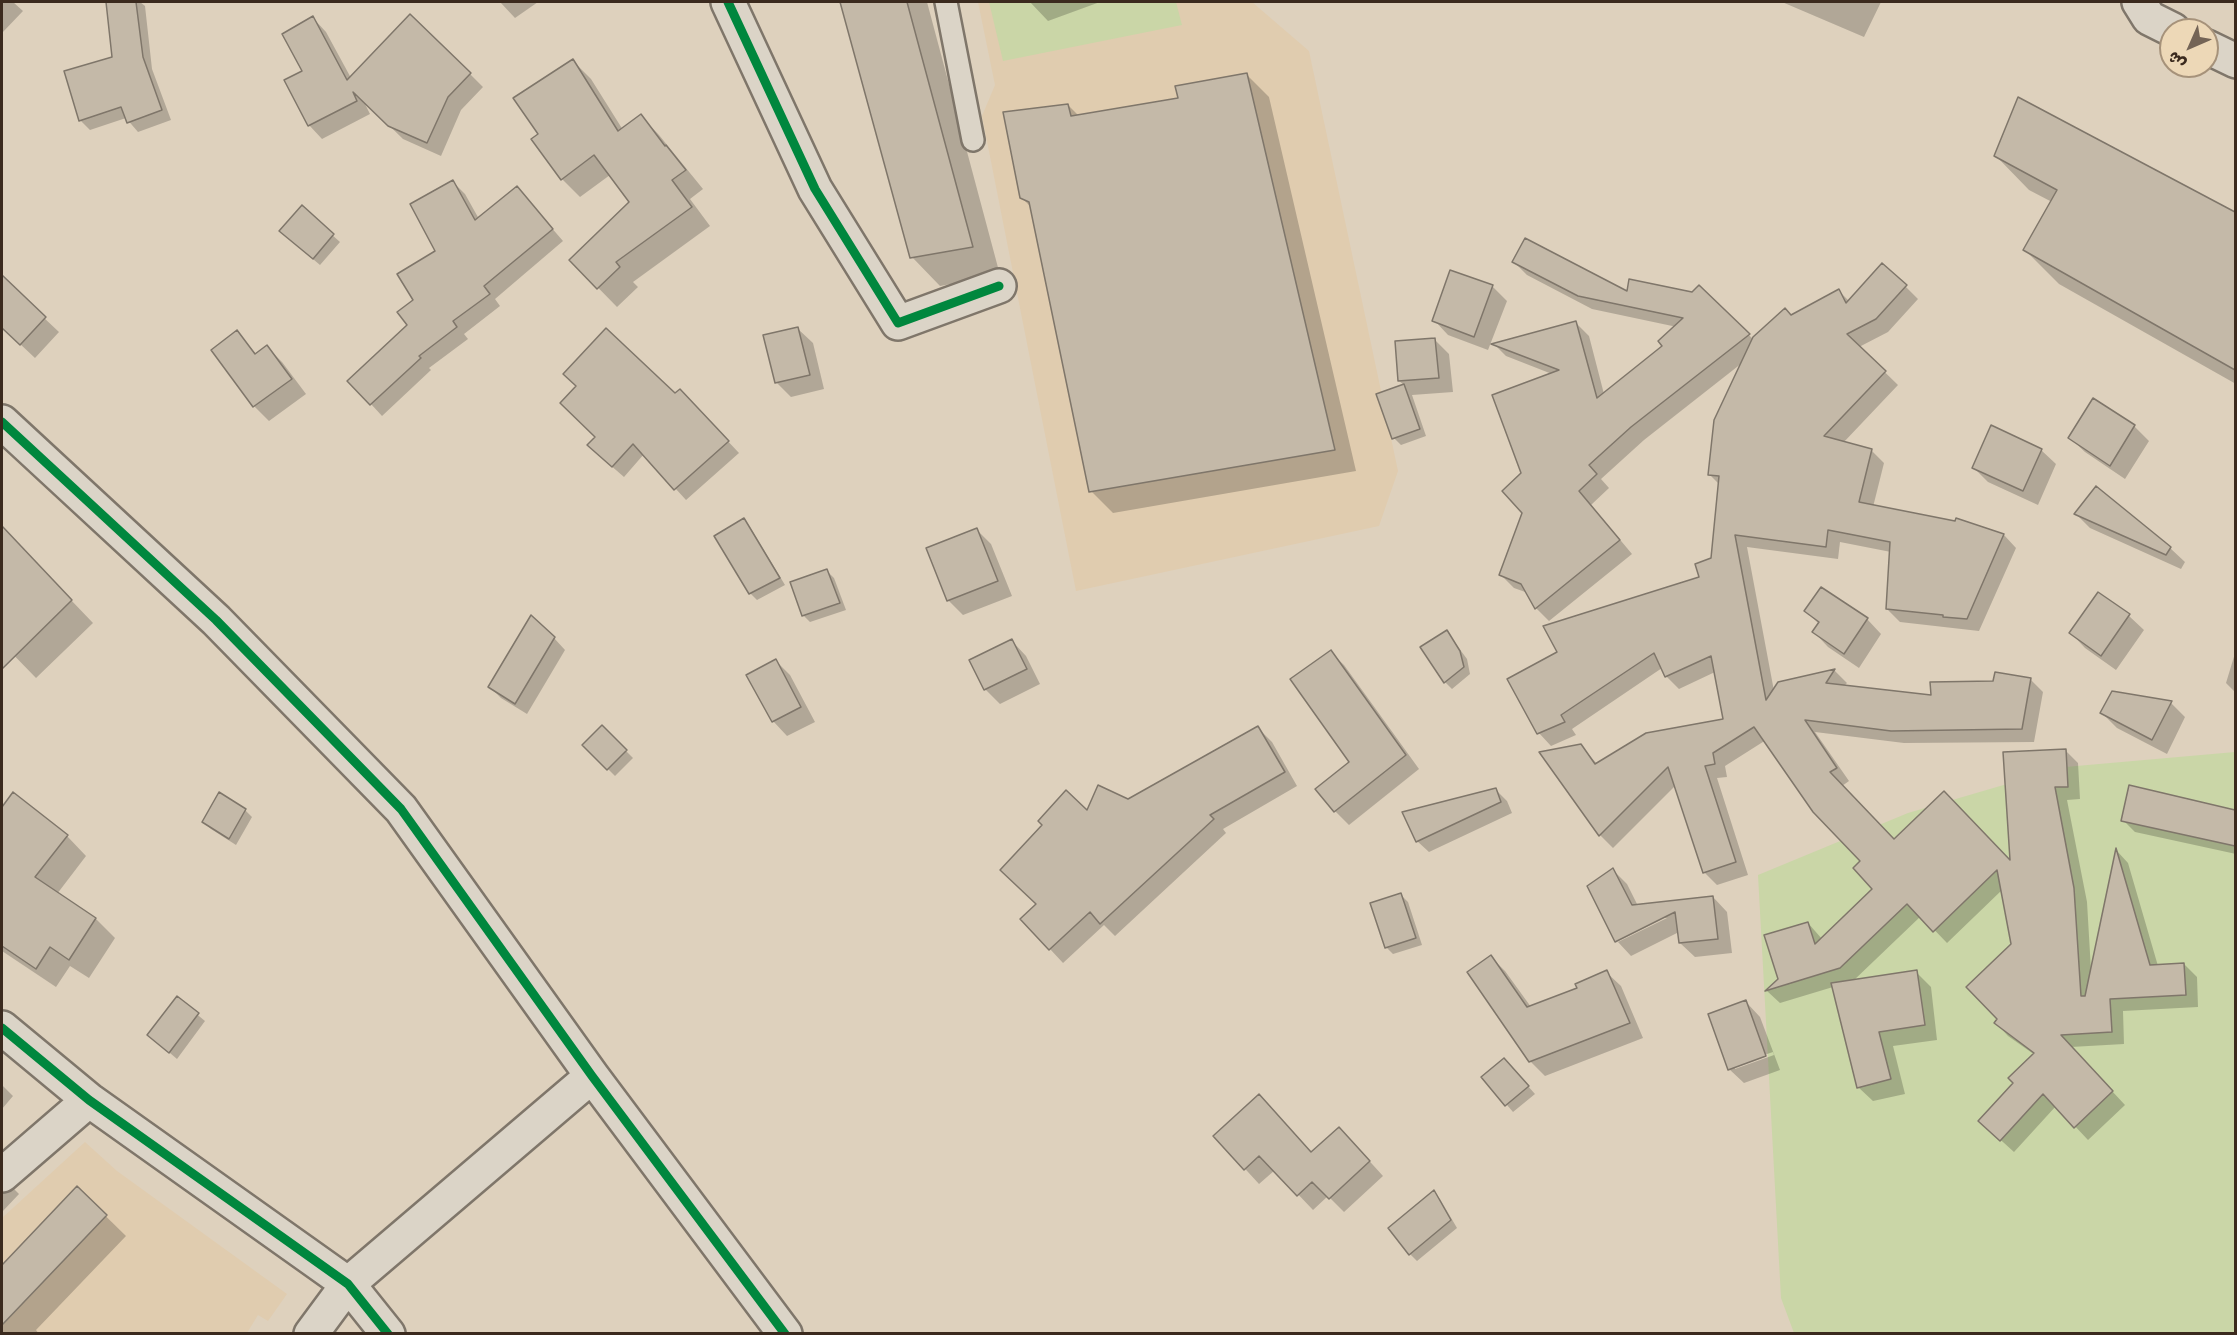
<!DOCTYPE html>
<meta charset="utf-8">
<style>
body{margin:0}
#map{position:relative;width:2237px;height:1335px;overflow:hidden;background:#ded1bd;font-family:Kalam,"Playpen Sans Arabic",sans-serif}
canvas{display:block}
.frame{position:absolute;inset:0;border:3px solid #3b2a1e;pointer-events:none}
.north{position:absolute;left:2159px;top:18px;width:60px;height:60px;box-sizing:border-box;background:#edd8b7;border:2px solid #a6927a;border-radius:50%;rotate:225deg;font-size:16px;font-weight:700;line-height:24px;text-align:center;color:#3b2a1e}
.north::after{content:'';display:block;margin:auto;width:21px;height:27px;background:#746456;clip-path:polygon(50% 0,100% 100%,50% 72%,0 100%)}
</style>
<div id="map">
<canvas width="2237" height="1335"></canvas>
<div class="frame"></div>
<div class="north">ش</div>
</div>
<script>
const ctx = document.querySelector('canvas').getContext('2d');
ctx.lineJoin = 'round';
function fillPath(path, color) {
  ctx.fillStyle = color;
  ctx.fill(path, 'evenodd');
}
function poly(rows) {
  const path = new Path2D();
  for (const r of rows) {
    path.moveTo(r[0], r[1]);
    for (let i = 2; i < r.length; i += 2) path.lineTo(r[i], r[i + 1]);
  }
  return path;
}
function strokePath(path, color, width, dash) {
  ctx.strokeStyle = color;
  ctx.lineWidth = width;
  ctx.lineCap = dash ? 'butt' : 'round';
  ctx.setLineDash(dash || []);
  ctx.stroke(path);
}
const built = poly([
 [978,2,1252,2,1309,51,1398,471,1379,526,1076,591,982,116,995,85],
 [85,1142,117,1171,287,1294,268,1321,258,1315,247,1333,2,1334,2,1218]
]);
const green = poly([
 [989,2,1176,2,1182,25,1003,61],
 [2235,752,2235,1333,1794,1333,1781,1298,1758,875,1908,813,2065,767]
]);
const shadow = poly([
 [2,2,13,2,23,11,2,33],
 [107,2,140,2,145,6,152,69,171,120,138,132,126,118,90,130,80,120,114,58],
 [500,2,538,2,515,18],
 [842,2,927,2,1000,275,940,286,912,257],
 [1030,2,1100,2,1048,21],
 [1782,2,1881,2,1864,37],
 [313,18,326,32,351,78,470,74,483,87,461,110,441,156,403,139,363,100,370,114,322,139,309,125,304,71],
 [573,61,591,79,623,130,641,116,659,135,703,189,690,199,710,226,633,282,638,287,617,307,571,260,631,202,610,175,580,197,562,179,540,135],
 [1247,75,1269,97,1356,471,1113,513,1091,491,1032,208,1022,198,1068,105,1079,116,1180,99],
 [2018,99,2236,214,2236,384,2059,284,2025,250,2052,202,2029,190,1996,156],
 [453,182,465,194,479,219,517,188,563,241,495,299,500,306,464,334,468,339,429,368,431,370,382,416,371,404,409,326,415,300,437,251],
 [302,208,340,242,320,265,288,238],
 [1514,262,1628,293,1693,293,1699,287,1753,339,1839,291,1850,302,1905,286,1918,299,1888,332,1859,347,1898,385,1843,443,1871,450,1884,463,1873,507,1956,523,1957,520,2004,535,2016,548,1979,631,1900,622,1887,609,1891,552,1840,542,1838,559,1747,547,1774,691,1779,683,1834,670,1847,683,1844,686,1932,697,1994,683,2030,679,2043,692,2034,742,1904,743,1815,732,1849,781,1842,786,1894,841,2011,863,2065,750,2078,763,2080,799,2067,800,2087,902,2091,970,2117,851,2128,863,2158,966,2184,964,2197,977,2198,1007,2123,1011,2124,1044,2071,1047,2125,1105,2088,1140,2056,1106,2014,1152,1993,1133,2015,1083,2035,1055,2008,1036,1996,1023,1998,1019,2013,945,2002,890,1947,943,1921,916,1852,982,1916,972,1931,987,1937,1040,1893,1046,1905,1094,1873,1101,1858,1087,1833,987,1780,1003,1767,991,1780,980,1808,923,1822,939,1875,889,1862,861,1766,740,1725,766,1727,777,1717,778,1748,875,1717,885,1704,872,1676,785,1613,848,1600,835,1541,753,1581,746,1598,765,1724,721,1715,672,1679,689,1666,676,1662,668,1572,729,1576,735,1551,746,1539,733,1701,578,1713,560,1719,484,1710,475,1742,363,1644,440,1601,479,1609,488,1591,505,1632,554,1549,621,1536,608,1528,593,1514,588,1501,575,1524,513,1523,473,1552,374,1506,356,1494,344,1576,323,1589,336,1604,394,1665,346,1677,327,1592,309,1527,275],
 [9,285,59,332,35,358,2,327,2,293],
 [1492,286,1507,301,1488,350,1448,335,1434,320],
 [798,329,813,343,824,389,791,397,776,382],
 [237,332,257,355,267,347,282,362,306,394,269,421,254,406,213,350],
 [1435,340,1449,354,1453,392,1412,395,1426,436,1401,445,1394,438,1404,385,1399,381],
 [2094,400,2134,426,2149,441,2125,479,2085,452,2070,438],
 [691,402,739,453,686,500,644,454,624,477,601,457],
 [2041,450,2056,464,2038,505,1988,482,1973,467],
 [2076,514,2170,548,2185,562,2181,569,2090,528],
 [744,520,750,527,785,585,757,600,750,593],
 [2,528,93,623,36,678,2,643],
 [977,530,991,544,1012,596,963,615,948,600],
 [827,571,834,578,846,610,810,622,803,615],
 [2098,594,2129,616,2144,630,2116,670,2085,648,2071,633],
 [1806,611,1867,619,1881,634,1859,668,1828,647,1814,632,1819,624],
 [1447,632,1467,659,1470,674,1452,689,1445,682],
 [554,638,565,650,527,714,501,698,490,687],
 [1012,641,1026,656,1040,684,1000,704,985,689],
 [2236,650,2236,693,2226,683],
 [1330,652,1344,665,1419,769,1349,825,1335,811,1351,762],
 [776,661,790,675,815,722,787,736,773,721],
 [2112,693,2171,703,2185,717,2167,754,2117,728,2102,713],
 [602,727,633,758,615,776,584,745],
 [1258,728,1272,742,1297,786,1223,829,1226,833,1115,936,1104,925,1063,963,1050,949,1038,905,1088,812,1128,800],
 [2130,787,2236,811,2236,854,2135,832,2123,820],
 [1496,790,1507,801,1512,813,1429,852,1417,841],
 [14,794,67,836,86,856,57,894,96,919,115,938,89,978,70,966,56,987,2,951,2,810],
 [245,810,252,817,236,845,211,829,204,822],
 [1613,870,1627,884,1638,906,1713,897,1727,912,1732,953,1695,957,1680,943,1679,932,1631,956,1618,942,1667,918,1660,918,1616,940],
 [1401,895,1408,902,1422,945,1393,954,1386,947],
 [1491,957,1505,971,1531,1007,1579,989,1606,972,1621,986,1643,1038,1545,1076,1530,1061],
 [177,998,205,1021,177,1059,149,1035],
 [1746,1002,1760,1017,1780,1070,1744,1083,1729,1069],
 [1773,1052,1774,1055,1735,1069,1735,1065],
 [1511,1067,1535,1094,1513,1112,1507,1105],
 [2,1085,13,1096,2,1109],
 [1215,1136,1312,1153,1353,1143,1383,1176,1344,1212,1328,1196,1313,1210,1275,1170,1259,1184],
 [2,1177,19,1194,2,1212],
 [77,1188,126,1236,36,1330,39,1334,2,1334,2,1268],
 [1433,1192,1440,1199,1457,1228,1417,1261,1410,1254]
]);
const building = poly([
 [106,2,136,2,143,57,162,110,127,123,121,107,79,121,64,71,112,57,106,2],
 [840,2,907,2,973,247,910,258,840,2],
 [410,14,471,73,448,97,427,143,388,126,353,92,357,101,308,126,284,80,302,71,282,34,313,16,347,80,410,14],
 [573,59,618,131,641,114,665,146,666,145,686,170,672,180,692,207,616,262,620,267,597,289,569,260,629,202,594,155,561,180,531,139,538,134,513,98,573,59],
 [1247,73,1335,450,1089,492,1029,202,1020,198,1003,112,1068,104,1071,116,1178,98,1175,86,1247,73],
 [2018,97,2235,212,2235,370,2023,250,2057,190,1994,156,2018,97],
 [453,180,475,220,517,186,553,229,484,286,490,294,453,321,457,327,419,356,421,358,370,405,347,381,407,325,397,312,413,300,397,274,435,251,410,204,453,180],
 [302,205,334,234,313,259,279,231,302,205],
 [1525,238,1627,291,1629,279,1692,292,1699,285,1750,334,1631,427,1589,465,1597,474,1579,491,1620,540,1535,609,1521,584,1499,575,1522,513,1502,491,1521,473,1492,395,1559,370,1491,344,1576,321,1597,398,1662,346,1658,341,1683,318,1578,296,1512,262,1525,238],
 [1882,263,1907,285,1876,319,1847,334,1886,371,1824,436,1872,449,1859,502,1955,521,1956,518,2004,534,1967,619,1943,617,1943,615,1886,609,1890,542,1828,530,1826,547,1735,535,1766,700,1778,682,1835,669,1826,683,1931,695,1930,682,1993,681,1995,672,2031,678,2022,729,1891,731,1805,720,1837,768,1830,772,1894,839,1944,791,2010,860,2003,752,2066,749,2068,787,2055,787,2074,888,2081,996,2085,996,2116,848,2150,965,2184,963,2186,995,2110,999,2112,1032,2061,1035,2113,1091,2074,1128,2043,1094,2000,1141,1978,1121,2013,1083,2008,1078,2034,1053,1994,1023,1997,1019,1966,987,2011,944,1997,870,1933,932,1907,904,1840,968,1765,991,1778,979,1764,935,1808,922,1815,944,1872,889,1853,868,1860,861,1813,812,1754,727,1713,753,1715,764,1705,766,1736,862,1703,873,1668,767,1599,836,1539,752,1581,744,1595,764,1646,733,1723,719,1711,656,1665,677,1654,653,1561,715,1565,722,1537,734,1507,679,1557,652,1543,626,1699,577,1695,564,1711,558,1719,476,1708,475,1714,420,1753,337,1785,308,1791,315,1839,289,1846,303,1882,263],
 [1450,270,1493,285,1474,337,1432,321,1450,270],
 [2,275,46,317,20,345,2,328,2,275],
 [798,327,810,375,775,383,763,335,798,327],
 [606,328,675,393,680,389,729,441,674,490,633,444,612,467,587,445,595,437,560,403,576,386,563,374,606,328],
 [237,330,255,354,267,345,292,379,253,407,211,350,237,330],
 [1435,338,1439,378,1398,381,1395,341,1435,338],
 [1404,384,1420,429,1392,439,1376,394,1404,384],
 [2093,398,2135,425,2110,466,2068,438,2093,398],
 [1991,425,2042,449,2023,491,1972,468,1991,425],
 [2096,486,2171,547,2166,555,2074,514,2096,486],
 [744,518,780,578,749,594,714,536,744,518],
 [2,526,72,600,2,669,2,526],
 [977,528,998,581,947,601,926,548,977,528],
 [827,569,840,603,802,616,790,582,827,569],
 [1821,587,1868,618,1844,654,1812,632,1819,622,1804,611,1821,587],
 [2098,592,2130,614,2101,656,2069,633,2098,592],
 [531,615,555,637,515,704,488,687,531,615],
 [1447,630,1460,651,1464,667,1444,683,1420,647,1447,630],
 [1012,639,1027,669,984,690,969,660,1012,639],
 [1331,650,1406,755,1334,812,1315,789,1349,762,1290,679,1331,650],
 [776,659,801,707,772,722,746,675,776,659],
 [2112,691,2172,701,2152,740,2100,713,2112,691],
 [602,725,627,750,607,770,582,745,602,725],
 [1258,726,1285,772,1210,815,1214,819,1100,924,1090,912,1049,950,1020,919,1036,904,1000,870,1042,825,1038,821,1066,790,1087,810,1098,785,1128,799,1258,726],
 [2129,785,2235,810,2235,846,2121,821,2129,785],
 [1496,788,1501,802,1416,842,1402,812,1496,788],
 [13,792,68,835,35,877,96,918,69,960,50,947,36,969,2,946,2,807,13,792],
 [219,792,246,809,229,839,202,822,219,792],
 [1613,868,1632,905,1713,896,1718,939,1679,943,1675,912,1615,942,1587,886,1613,868],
 [1401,893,1416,938,1385,948,1370,903,1401,893],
 [1491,955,1527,1007,1577,988,1575,984,1607,970,1630,1023,1529,1062,1467,972,1491,955],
 [1917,970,1925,1025,1879,1032,1891,1079,1857,1088,1831,983,1917,970],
 [177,996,199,1013,169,1053,147,1035,177,996],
 [1746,1000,1766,1056,1728,1070,1708,1014,1746,1000],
 [1504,1058,1529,1086,1505,1106,1481,1077,1504,1058],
 [1259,1094,1311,1152,1339,1127,1370,1161,1329,1199,1312,1182,1297,1196,1259,1156,1244,1170,1213,1136,1259,1094],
 [77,1186,107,1215,2,1325,2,1265,77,1186],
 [1434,1190,1451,1220,1409,1255,1388,1228,1434,1190]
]);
const lane = poly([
 [946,2,973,140]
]);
const street = poly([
 [728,2,815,189,898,323,999,286],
 [2139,2,2149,18,2173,30],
 [2207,47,2236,61],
 [2,422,216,620,401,809,592,1076,785,1334],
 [2,1028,89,1100,348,1284,388,1334],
 [2,1175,89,1100],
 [311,1334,348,1284,592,1076]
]);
const cycleway = poly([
 [728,2,815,189,898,323,999,286],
 [2,422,216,620,401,809,592,1076,785,1334],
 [2,1028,89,1100,348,1284,388,1334]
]);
fillPath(built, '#e0ccaf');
fillPath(green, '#cad6a7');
fillPath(shadow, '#0003');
fillPath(building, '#c4b9a8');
strokePath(building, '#7f766a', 1.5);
strokePath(lane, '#7f766a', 26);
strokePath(street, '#7f766a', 38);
strokePath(lane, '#dbd4c7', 21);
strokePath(street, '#dbd4c7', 33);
strokePath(cycleway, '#00873e', 9);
</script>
